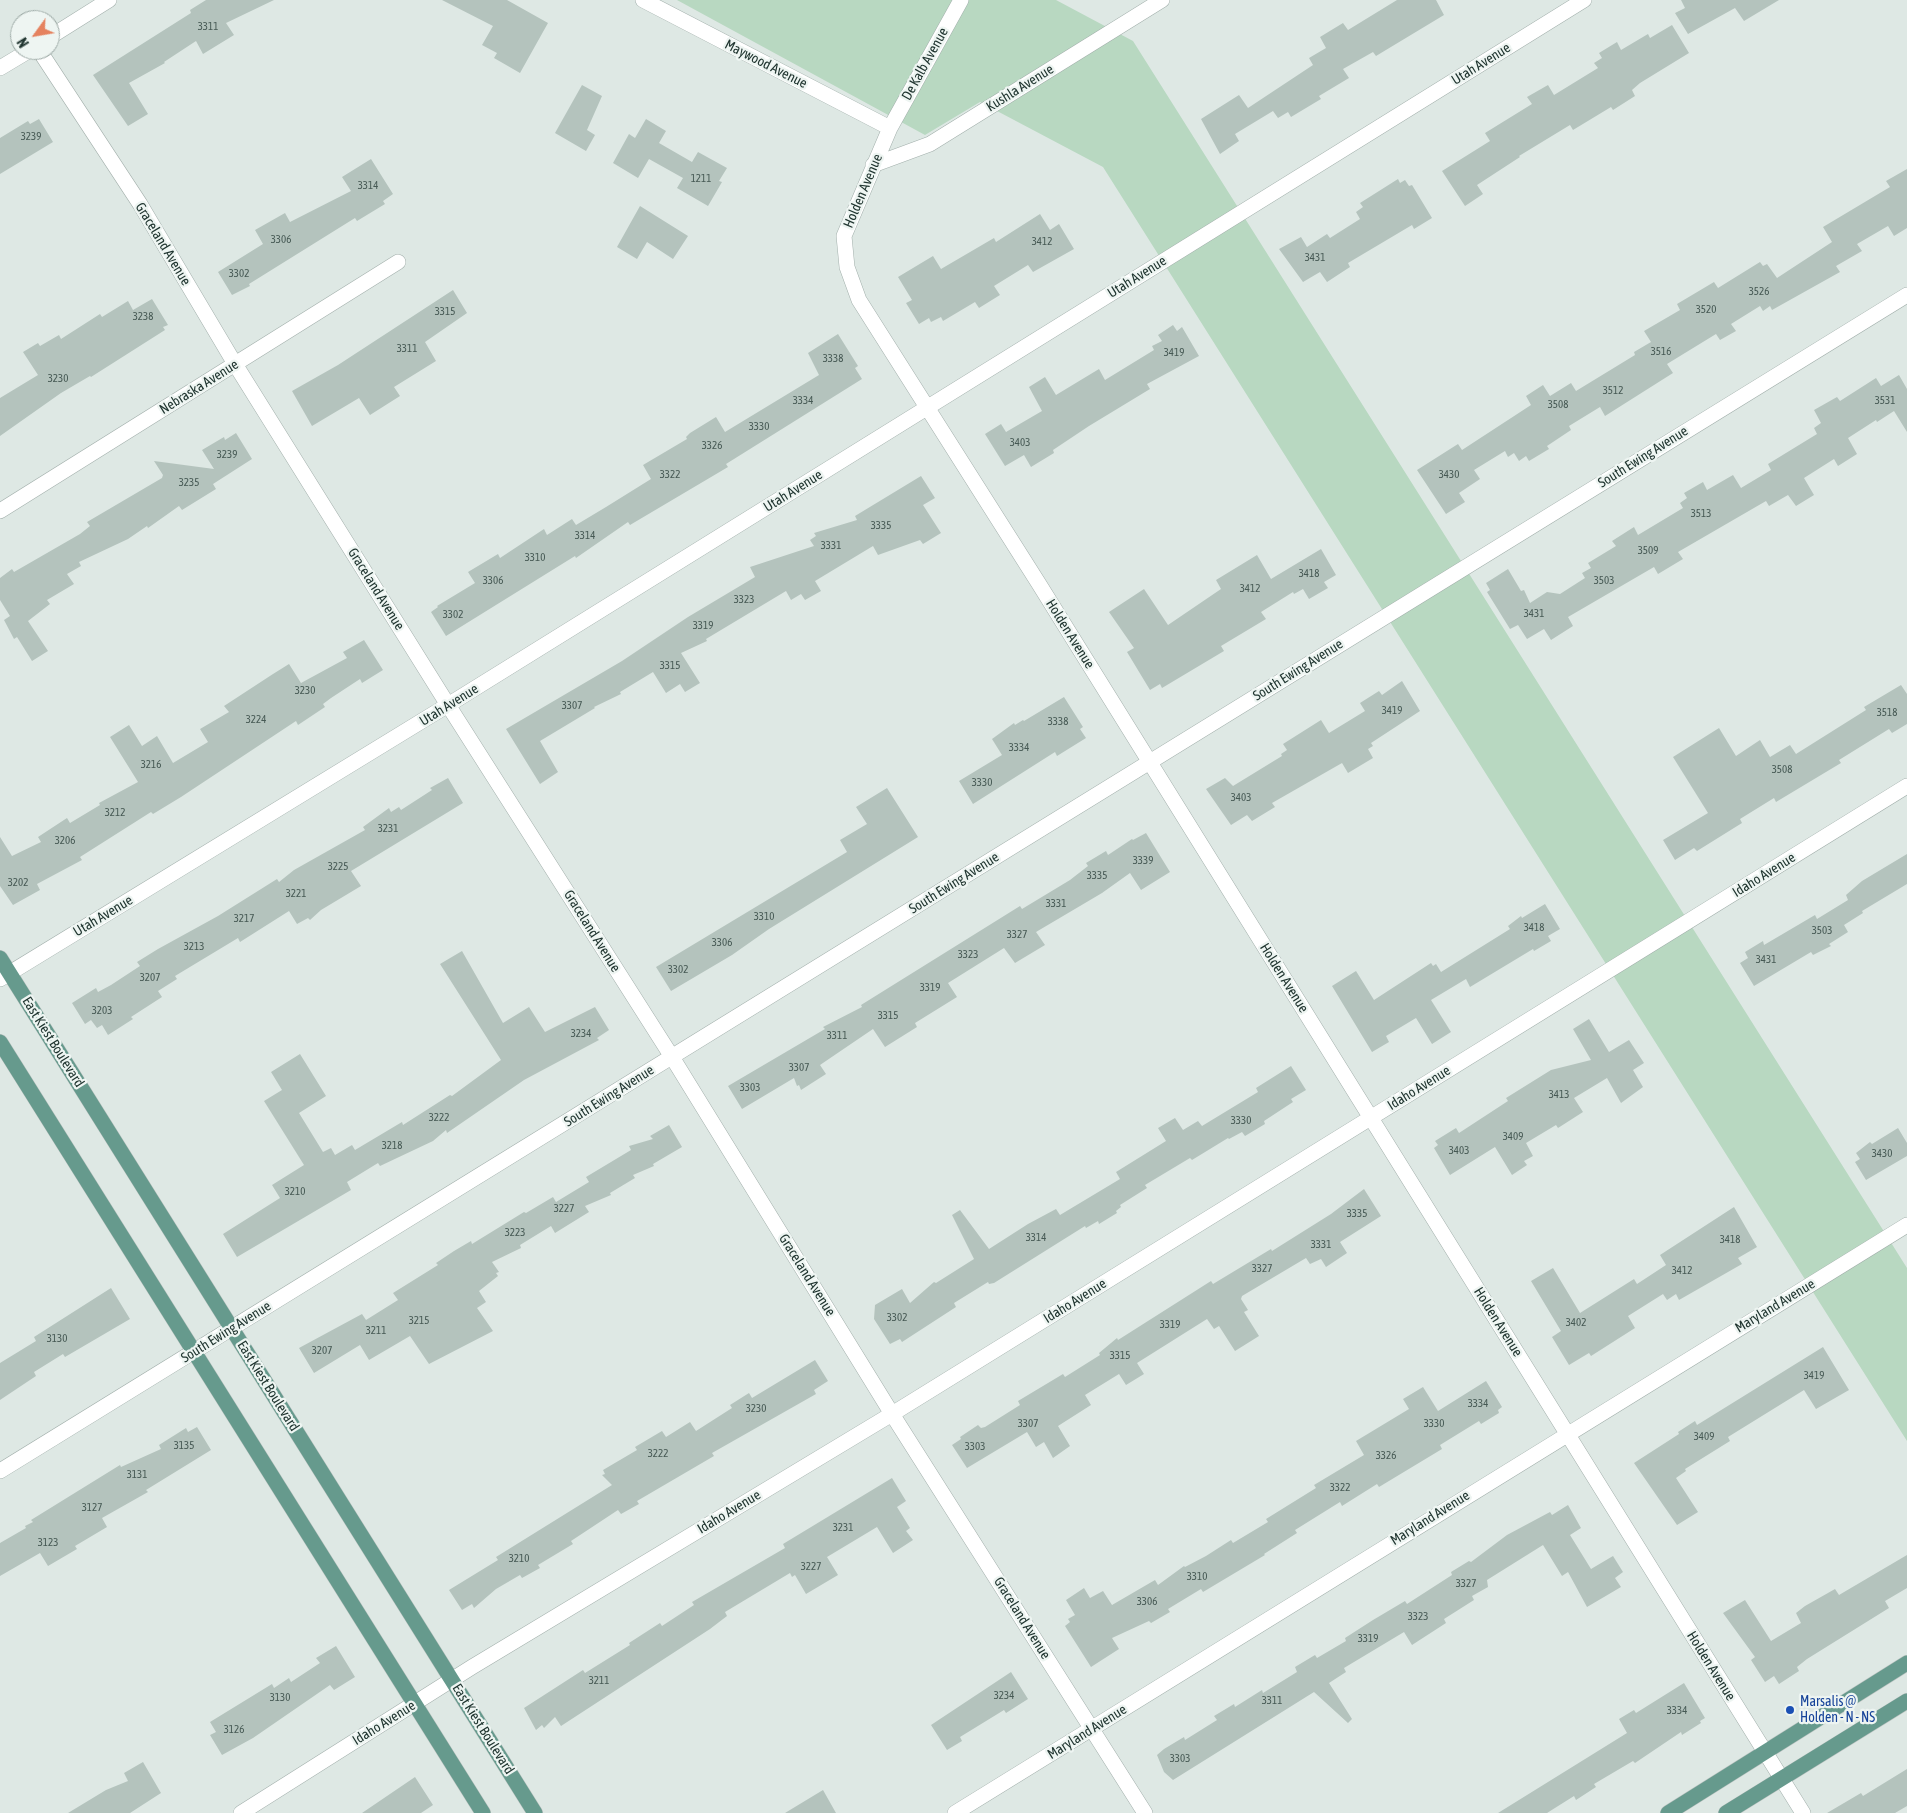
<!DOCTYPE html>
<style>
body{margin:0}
#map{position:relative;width:1907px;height:1813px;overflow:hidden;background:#dee8e4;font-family:"Asap Condensed",sans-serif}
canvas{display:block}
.north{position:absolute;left:10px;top:10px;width:50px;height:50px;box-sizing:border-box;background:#eef5f2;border:1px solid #9ca9a5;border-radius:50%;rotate:238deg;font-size:14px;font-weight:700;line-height:20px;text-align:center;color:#213631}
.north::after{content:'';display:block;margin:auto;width:18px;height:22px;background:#e5825f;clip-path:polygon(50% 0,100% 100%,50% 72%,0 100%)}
</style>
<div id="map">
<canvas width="1907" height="1813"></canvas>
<div class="north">N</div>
</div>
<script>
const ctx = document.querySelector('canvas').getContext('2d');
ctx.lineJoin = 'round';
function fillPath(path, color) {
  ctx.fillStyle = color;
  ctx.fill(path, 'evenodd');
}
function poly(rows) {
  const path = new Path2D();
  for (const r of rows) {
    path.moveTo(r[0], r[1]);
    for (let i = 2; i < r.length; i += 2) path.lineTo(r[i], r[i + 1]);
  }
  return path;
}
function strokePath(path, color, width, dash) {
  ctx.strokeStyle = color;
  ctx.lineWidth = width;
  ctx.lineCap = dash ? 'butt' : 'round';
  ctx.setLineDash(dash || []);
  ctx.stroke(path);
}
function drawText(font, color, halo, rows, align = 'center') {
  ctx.font = font + ' "Asap Condensed",sans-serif';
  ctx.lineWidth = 4.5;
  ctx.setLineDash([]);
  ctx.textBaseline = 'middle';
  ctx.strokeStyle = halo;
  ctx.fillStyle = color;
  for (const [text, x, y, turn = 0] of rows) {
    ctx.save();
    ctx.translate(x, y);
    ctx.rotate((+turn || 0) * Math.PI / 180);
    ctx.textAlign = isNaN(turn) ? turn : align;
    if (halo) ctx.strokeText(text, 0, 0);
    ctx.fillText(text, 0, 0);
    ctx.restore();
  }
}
const green = poly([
 [677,0,1056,0,1133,41,1907,1268,1907,1441,1103,167,980,102,925,135]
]);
const building = poly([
 [206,0,274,0,226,23,234,35,203,54,196,41,164,62,165,63,129,83,148,114,128,126,93,75,191,13,190,10],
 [442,0,507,0,548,23,520,73,494,58,497,53,482,45,493,26],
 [1397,0,1436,0,1444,15,1376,56,1373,52,1343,69,1349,78,1319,96,1321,99,1291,117,1288,112,1278,118,1273,111,1235,134,1239,141,1220,154,1201,119,1239,95,1248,108,1313,65,1309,58,1326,48,1320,37,1343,23,1348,30],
 [1681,0,1779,0,1744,21,1735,8,1688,34,1675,13,1685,8],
 [1672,25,1689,53,1640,83,1632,90,1635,96,1613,110,1611,107,1573,130,1570,125,1519,156,1520,157,1477,185,1483,194,1465,206,1442,171,1490,141,1485,133,1532,104,1527,97,1548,85,1554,95,1598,68,1594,63,1602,58,1599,53,1617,42,1621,50,1648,34,1650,38],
 [582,85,602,96,587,130,595,135,586,151,555,133],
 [39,119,53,142,0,174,0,138,28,121,30,124],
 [646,119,666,131,659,143,692,162,698,152,727,168,719,181,722,182,708,206,677,188,683,178,649,159,638,178,613,163,629,134,635,138],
 [371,159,393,194,383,201,385,204,357,221,355,218,249,284,250,286,232,295,218,272,263,244,255,230,285,213,290,222,351,191,342,177],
 [1907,169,1907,228,1894,236,1888,226,1857,244,1862,251,1836,266,1840,272,1772,310,1770,306,1763,311,1760,306,1731,324,1736,331,1720,340,1716,334,1667,364,1673,373,1605,416,1600,407,1569,426,1571,430,1547,446,1549,449,1529,461,1526,456,1519,461,1514,453,1508,457,1505,451,1474,470,1480,479,1459,493,1465,502,1446,514,1417,470,1458,444,1462,450,1531,405,1526,396,1543,385,1550,396,1571,383,1576,391,1635,355,1634,352,1651,342,1644,331,1680,310,1677,304,1714,282,1718,288,1760,262,1763,266,1767,264,1777,278,1832,242,1823,227,1890,187,1886,181],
 [1398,179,1400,183,1405,180,1409,186,1412,185,1432,218,1414,229,1412,225,1348,263,1350,267,1327,282,1320,272,1303,282,1279,249,1301,237,1307,247,1327,234,1330,238,1360,219,1356,212,1363,207,1360,203],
 [640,206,688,236,673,259,647,242,637,259,617,247],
 [1040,214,1050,230,1059,224,1074,249,1033,272,1028,265,994,286,1000,295,979,308,975,302,943,321,941,317,931,322,929,318,919,324,906,303,912,300,898,277,933,256,941,269,994,238,996,242],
 [453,290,467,313,425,342,436,361,394,387,400,396,370,415,359,398,312,426,292,391,338,365],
 [152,299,168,325,163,327,165,330,91,377,90,376,61,393,0,436,0,398,38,375,23,352,38,343,40,346,59,335,61,339,100,314,102,317,128,301,133,310],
 [1173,325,1177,331,1182,327,1199,356,1147,384,1150,389,1089,426,1053,450,1054,453,1031,467,1024,455,1005,466,985,434,1001,424,1006,432,1042,411,1029,387,1045,377,1056,395,1099,369,1105,380,1154,350,1152,346,1162,341,1158,335],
 [838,334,858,366,855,368,862,379,726,464,728,467,630,525,628,522,576,558,575,556,446,636,431,612,438,607,437,606,475,583,468,572,498,554,500,558,544,529,547,535,572,519,576,525,606,507,651,479,643,465,687,439,686,437,690,433,716,417,725,432,819,375,808,353],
 [1899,375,1907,389,1907,432,1894,411,1877,422,1876,420,1848,438,1857,454,1838,466,1834,459,1804,478,1814,495,1796,506,1788,495,1769,506,1766,501,1678,552,1683,559,1658,574,1654,567,1568,617,1573,626,1551,640,1544,629,1527,639,1518,625,1510,629,1487,592,1490,590,1486,583,1508,569,1521,591,1524,590,1530,603,1547,592,1560,594,1585,578,1582,573,1591,568,1588,563,1616,546,1612,541,1634,527,1638,535,1683,508,1680,503,1687,498,1684,493,1703,482,1707,490,1733,475,1741,488,1771,470,1768,464,1817,434,1814,428,1821,423,1814,410,1837,397,1840,401,1876,378,1881,386],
 [236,433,252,459,213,484,216,489,182,510,179,506,148,528,147,526,128,539,79,562,81,566,67,574,74,584,47,600,50,604,28,621,48,651,32,661,17,637,14,639,4,620,10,616,0,600,0,578,12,569,14,572,80,534,90,526,87,522,162,478,163,475,154,461,214,469,202,450,224,437,225,440],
 [921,476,935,498,923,505,941,533,923,544,920,540,878,555,873,546,815,581,821,591,805,600,801,594,791,600,786,591,706,639,707,641,681,653,700,683,685,692,680,684,666,693,653,672,620,692,621,694,594,707,595,708,540,741,558,772,540,784,506,729,622,661,688,617,755,577,750,567,814,546,810,540,816,536,814,533,857,520,855,516],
 [1321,549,1336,575,1324,582,1328,588,1309,599,1303,589,1294,594,1293,592,1261,612,1266,619,1221,646,1224,651,1162,688,1160,684,1150,690,1127,652,1134,648,1109,612,1144,589,1168,625,1221,589,1216,580,1257,555,1271,579],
 [364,640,383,670,362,683,360,679,331,698,323,704,325,707,298,725,296,721,181,797,153,814,151,812,80,857,82,860,37,884,40,890,13,905,0,886,0,837,12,856,41,842,38,837,67,818,70,823,100,805,99,803,138,782,110,737,129,725,142,746,157,736,173,763,208,742,200,729,229,712,224,706,273,674,289,664,301,683,347,658,343,652],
 [1402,681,1420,711,1371,743,1373,746,1368,749,1373,758,1348,773,1342,763,1272,803,1275,807,1252,821,1247,815,1231,825,1206,789,1225,778,1233,786,1282,756,1281,754,1287,750,1283,744,1321,720,1329,733,1365,711,1360,703,1379,691,1382,695],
 [1901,685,1907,694,1907,724,1892,733,1889,729,1839,760,1841,763,1776,802,1774,798,1740,819,1742,823,1697,851,1694,848,1675,860,1663,840,1708,813,1673,757,1719,728,1736,756,1760,740,1770,757,1790,745,1796,754,1866,710,1864,707],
 [1064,697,1083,727,1080,729,1086,738,1057,756,1055,752,973,804,959,781,1002,755,992,739,1014,723,1015,725,1023,720,1024,721],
 [448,778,463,803,351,871,361,886,321,910,310,920,308,918,297,924,289,911,240,942,238,938,175,976,177,979,158,991,162,997,131,1017,133,1019,108,1035,102,1025,97,1028,91,1020,85,1024,72,1003,96,988,98,992,111,985,140,966,137,962,158,949,218,916,277,879,279,882,294,870,365,830,363,827,389,808,391,812,399,807,401,810,432,790,430,788],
 [887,788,918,837,769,929,732,955,671,991,656,967,847,852,840,840,867,824,856,807],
 [1146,833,1170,872,1141,890,1130,873,1102,893,1036,932,1045,945,1015,963,1004,948,948,983,957,997,915,1023,917,1027,885,1047,873,1029,820,1065,826,1074,801,1090,799,1085,797,1086,794,1078,742,1109,728,1086,825,1029,823,1027,862,1007,861,1005,1020,906,1022,909,1070,880,1088,866,1086,863,1106,851,1108,855,1132,839,1133,840],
 [1907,854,1907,884,1862,911,1863,913,1844,925,1848,932,1829,944,1831,946,1813,955,1811,952,1754,986,1740,963,1748,958,1745,952,1763,941,1764,945,1815,915,1817,919,1848,900,1846,895,1862,881],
 [1545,904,1560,929,1548,936,1551,941,1534,951,1533,949,1470,987,1466,979,1431,1000,1451,1032,1432,1044,1416,1018,1386,1036,1389,1042,1372,1052,1332,986,1356,971,1374,1000,1431,963,1433,966,1436,964,1441,972,1510,929,1508,926,1521,916,1522,918],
 [462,951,503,1023,529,1007,545,1032,595,1007,609,1030,597,1038,599,1040,524,1080,447,1133,446,1130,433,1141,380,1166,378,1163,347,1182,351,1190,237,1257,223,1234,280,1198,272,1185,304,1165,264,1101,282,1090,271,1072,300,1054,326,1096,299,1113,323,1152,331,1148,335,1155,352,1145,355,1150,402,1122,403,1125,450,1095,452,1096,501,1060,440,964],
 [1589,1019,1609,1052,1629,1040,1644,1063,1633,1070,1643,1087,1621,1103,1607,1078,1574,1098,1583,1112,1558,1128,1556,1125,1526,1143,1533,1156,1524,1161,1527,1165,1512,1175,1495,1147,1450,1175,1434,1148,1438,1145,1435,1141,1456,1128,1459,1133,1508,1101,1506,1098,1551,1070,1591,1060,1573,1029],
 [1291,1066,1306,1090,1291,1099,1293,1102,1264,1121,1265,1124,1245,1136,1242,1132,1229,1139,1228,1138,1192,1160,1190,1158,1145,1185,1147,1188,1120,1205,1121,1207,1116,1211,1117,1213,1099,1224,1098,1221,1086,1228,1085,1226,994,1283,989,1284,988,1282,954,1303,956,1307,902,1342,900,1339,890,1344,874,1319,875,1305,902,1289,910,1303,934,1282,936,1283,974,1259,952,1215,960,1210,989,1249,1028,1224,1056,1209,1060,1215,1120,1179,1116,1172,1166,1141,1158,1128,1175,1118,1183,1130,1198,1121,1202,1126,1258,1092,1256,1088],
 [669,1125,682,1147,653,1164,654,1166,633,1175,635,1178,610,1193,611,1195,585,1206,589,1212,555,1233,551,1226,520,1245,521,1248,492,1262,499,1272,496,1273,498,1276,479,1291,486,1302,477,1308,493,1331,429,1364,410,1336,369,1360,360,1345,314,1373,299,1348,362,1314,366,1320,398,1300,393,1293,438,1265,436,1263,454,1251,471,1241,472,1244,524,1212,526,1213,553,1197,556,1202,589,1182,586,1177,631,1150,629,1146,653,1139,650,1136],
 [1898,1128,1907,1143,1907,1156,1866,1180,1855,1162,1860,1159,1856,1153,1870,1142,1872,1144],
 [1364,1189,1381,1216,1340,1242,1347,1253,1326,1267,1321,1259,1310,1264,1306,1258,1242,1296,1241,1299,1248,1310,1244,1312,1259,1336,1235,1351,1219,1326,1214,1329,1207,1319,1137,1363,1144,1374,1126,1385,1119,1374,1085,1395,1091,1405,1058,1426,1070,1446,1053,1458,1044,1442,1036,1447,1027,1432,967,1468,952,1445,961,1439,960,1437,978,1425,981,1428,985,1427,1020,1405,1018,1401,1063,1374,1065,1377,1100,1355,1099,1353,1117,1338,1118,1340,1211,1281,1213,1284,1271,1249,1272,1251,1331,1214],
 [1734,1207,1757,1247,1738,1258,1742,1264,1679,1300,1676,1294,1667,1300,1663,1294,1628,1316,1635,1328,1591,1356,1589,1353,1569,1365,1552,1337,1561,1331,1531,1281,1553,1268,1580,1313,1634,1279,1637,1284,1666,1265,1660,1255],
 [111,1288,130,1319,65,1357,63,1354,34,1372,36,1376,0,1400,0,1363,36,1341,34,1337],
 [1823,1347,1849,1390,1816,1409,1804,1390,1728,1437,1730,1441,1685,1469,1686,1471,1676,1478,1698,1512,1677,1525,1634,1463,1679,1434,1678,1432,1695,1421,1697,1425],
 [815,1360,828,1381,814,1390,816,1394,712,1453,714,1456,637,1501,639,1504,621,1514,618,1510,571,1541,573,1544,538,1565,540,1568,522,1578,520,1575,496,1589,474,1608,472,1604,462,1610,449,1590,498,1560,496,1557,612,1485,602,1475,605,1474,603,1470,637,1450,635,1447,662,1431,666,1437,690,1422,696,1431,732,1408,730,1405,749,1393,752,1398],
 [1486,1381,1502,1407,1498,1410,1499,1413,1481,1424,1479,1421,1440,1445,1442,1449,1379,1487,1377,1484,1342,1506,1340,1502,1295,1530,1297,1533,1264,1554,1265,1555,1203,1592,1201,1589,1168,1609,1170,1612,1151,1623,1149,1621,1112,1638,1119,1649,1091,1667,1065,1626,1070,1622,1068,1619,1075,1615,1066,1600,1084,1588,1090,1598,1103,1591,1112,1605,1155,1580,1158,1585,1184,1566,1185,1567,1206,1556,1231,1540,1233,1543,1268,1522,1266,1519,1316,1488,1314,1485,1364,1455,1356,1441,1409,1409,1403,1399,1423,1387,1438,1411],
 [197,1427,211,1450,146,1490,148,1492,102,1518,107,1527,75,1546,77,1549,48,1566,40,1553,0,1576,0,1543,26,1528,25,1526,33,1522,31,1520,120,1465,121,1467,161,1449,159,1445,186,1428,188,1432],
 [892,1478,906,1501,897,1507,910,1528,906,1531,913,1540,893,1553,877,1527,827,1557,838,1575,806,1594,795,1575,792,1577,790,1573,725,1612,727,1616,710,1629,561,1726,555,1717,544,1728,542,1725,536,1730,524,1708,583,1670,585,1673,630,1645,629,1643,660,1623,662,1626,694,1605,692,1602,785,1548,783,1544],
 [1568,1505,1581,1528,1570,1535,1591,1569,1613,1556,1623,1572,1615,1578,1621,1587,1587,1607,1568,1572,1562,1576,1543,1545,1487,1580,1488,1587,1472,1596,1474,1600,1444,1619,1446,1623,1412,1645,1404,1632,1344,1668,1346,1672,1329,1683,1352,1719,1348,1723,1314,1692,1173,1780,1164,1772,1157,1755,1164,1749,1184,1737,1185,1740,1217,1720,1214,1716,1234,1704,1235,1707,1262,1690,1263,1693,1297,1672,1295,1667,1315,1655,1317,1658,1346,1641,1345,1638,1373,1620,1405,1601,1407,1604,1452,1575,1451,1572,1469,1561,1471,1562,1507,1535,1550,1512,1552,1515],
 [1907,1555,1907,1588,1885,1601,1889,1608,1807,1659,1797,1667,1799,1671,1779,1684,1774,1676,1765,1682,1751,1660,1755,1657,1723,1613,1745,1600,1771,1641,1801,1623,1796,1613,1805,1606,1835,1589,1839,1595],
 [336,1646,355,1677,334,1690,330,1685,253,1738,222,1755,210,1735,216,1732,210,1722,272,1684,274,1688,289,1678,291,1682,320,1663,316,1658],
 [1011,1672,1028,1699,1006,1713,1004,1710,960,1737,962,1741,947,1750,931,1725],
 [1684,1683,1705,1718,1700,1721,1701,1723,1682,1735,1681,1732,1635,1763,1633,1761,1594,1784,1596,1787,1576,1800,1574,1796,1547,1813,1498,1813,1627,1733,1619,1719,1634,1710,1636,1713],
 [143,1762,161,1793,130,1813,68,1813,106,1790,128,1781,124,1773],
 [1907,1769,1907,1806,1895,1813,1827,1813,1861,1793,1863,1796],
 [415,1777,433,1805,421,1813,362,1813],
 [823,1790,836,1813,785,1813]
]);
const minor = poly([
 [643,0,890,128],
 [961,0,890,128,844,236,847,267,859,300,1039,584,1803,1813],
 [50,37,109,0],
 [39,50,140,204,235,364,448,705,672,1057,892,1414,1145,1813],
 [0,68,30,50],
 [873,165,930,144,1162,0],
 [0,511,398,262],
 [0,979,448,705,1584,0],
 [0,1471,1907,295],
 [241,1813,472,1667,892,1414,1907,786],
 [955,1813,1907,1225]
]);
const major = poly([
 [0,958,535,1813],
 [0,1042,483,1813],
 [1668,1813,1907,1663],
 [1726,1813,1907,1701]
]);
const markers = [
 [1790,1710,5,"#1a4fb4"]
];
const numberNames = [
 ["3311",208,27],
 ["3239",31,137],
 ["1211",701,179],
 ["3314",368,186],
 ["3306",281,240],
 ["3412",1042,242],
 ["3431",1315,258],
 ["3302",239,274],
 ["3526",1759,292],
 ["3520",1706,310],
 ["3315",445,312],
 ["3238",143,317],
 ["3311",407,349],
 ["3516",1661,352],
 ["3419",1174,353],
 ["3338",833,359],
 ["3230",58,379],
 ["3512",1613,391],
 ["3334",803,401],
 ["3531",1885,401],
 ["3508",1558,405],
 ["3330",759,427],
 ["3403",1020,443],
 ["3326",712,446],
 ["3239",227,455],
 ["3322",670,475],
 ["3430",1449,475],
 ["3235",189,483],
 ["3513",1701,514],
 ["3335",881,526],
 ["3314",585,536],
 ["3331",831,546],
 ["3509",1648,551],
 ["3310",535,558],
 ["3418",1309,574],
 ["3306",493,581],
 ["3503",1604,581],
 ["3412",1250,589],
 ["3323",744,600],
 ["3431",1534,614],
 ["3302",453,615],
 ["3319",703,626],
 ["3315",670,666],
 ["3230",305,691],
 ["3307",572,706],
 ["3419",1392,711],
 ["3518",1887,713],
 ["3224",256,720],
 ["3338",1058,722],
 ["3334",1019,748],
 ["3216",151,765],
 ["3508",1782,770],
 ["3330",982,783],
 ["3403",1241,798],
 ["3212",115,813],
 ["3231",388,829],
 ["3206",65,841],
 ["3339",1143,861],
 ["3225",338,867],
 ["3335",1097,876],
 ["3202",18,883],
 ["3221",296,894],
 ["3331",1056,904],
 ["3310",764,917],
 ["3217",244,919],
 ["3418",1534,928],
 ["3503",1822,931],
 ["3327",1017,935],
 ["3306",722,943],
 ["3213",194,947],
 ["3323",968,955],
 ["3431",1766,960],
 ["3302",678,970],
 ["3207",150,978],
 ["3319",930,988],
 ["3203",102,1011],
 ["3315",888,1016],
 ["3234",581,1034],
 ["3311",837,1036],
 ["3307",799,1068],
 ["3303",750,1088],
 ["3413",1559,1095],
 ["3222",439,1118],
 ["3330",1241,1121],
 ["3409",1513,1137],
 ["3218",392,1146],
 ["3403",1459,1151],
 ["3430",1882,1154],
 ["3210",295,1192],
 ["3227",564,1209],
 ["3335",1357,1214],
 ["3223",515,1233],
 ["3314",1036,1238],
 ["3418",1730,1240],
 ["3331",1321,1245],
 ["3327",1262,1269],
 ["3412",1682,1271],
 ["3302",897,1318],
 ["3215",419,1321],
 ["3402",1576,1323],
 ["3319",1170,1325],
 ["3211",376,1331],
 ["3130",57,1339],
 ["3207",322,1351],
 ["3315",1120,1356],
 ["3419",1814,1376],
 ["3334",1478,1404],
 ["3230",756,1409],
 ["3307",1028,1424],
 ["3330",1434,1424],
 ["3409",1704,1437],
 ["3135",184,1446],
 ["3303",975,1447],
 ["3222",658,1454],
 ["3326",1386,1456],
 ["3131",137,1475],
 ["3322",1340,1488],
 ["3127",92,1508],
 ["3231",843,1528],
 ["3123",48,1543],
 ["3210",519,1559],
 ["3227",811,1567],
 ["3310",1197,1577],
 ["3327",1466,1584],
 ["3306",1147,1602],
 ["3323",1418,1617],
 ["3319",1368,1639],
 ["3211",599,1681],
 ["3234",1004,1696],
 ["3130",280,1698],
 ["3311",1272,1701],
 ["3334",1677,1711],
 ["3126",234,1730],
 ["3303",1180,1759]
];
const streetNames = [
 ["Maywood Avenue",766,64,27],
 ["De Kalb Avenue",925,64,-61],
 ["Utah Avenue",1481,64,-32],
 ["Kushla Avenue",1020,88,-32],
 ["Holden Avenue",863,191,-67],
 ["Graceland Avenue",163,244,59],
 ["Utah Avenue",1137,277,-32],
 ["Nebraska Avenue",199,387,-32],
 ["South Ewing Avenue",1643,457,-32],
 ["Utah Avenue",793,491,-32],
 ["Graceland Avenue",376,589,58],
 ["Holden Avenue",1070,634,58],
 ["South Ewing Avenue",1298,670,-32],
 ["Utah Avenue",449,705,-32],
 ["Idaho Avenue",1764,875,-32],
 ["South Ewing Avenue",954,883,-32],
 ["Utah Avenue",103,916,-31],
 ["Graceland Avenue",592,931,58],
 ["Holden Avenue",1284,978,58],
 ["East Kiest Boulevard",53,1042,58],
 ["Idaho Avenue",1419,1088,-32],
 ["South Ewing Avenue",609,1096,-32],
 ["Graceland Avenue",807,1275,58],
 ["Idaho Avenue",1075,1301,-32],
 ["Maryland Avenue",1775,1306,-31],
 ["Holden Avenue",1498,1322,58],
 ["South Ewing Avenue",226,1332,-32],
 ["East Kiest Boulevard",268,1386,58],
 ["Idaho Avenue",729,1512,-31],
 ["Maryland Avenue",1430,1518,-32],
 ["Graceland Avenue",1022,1618,58],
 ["Holden Avenue",1711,1666,58],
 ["Idaho Avenue",384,1723,-32],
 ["East Kiest Boulevard",483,1729,58],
 ["Maryland Avenue",1087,1732,-32]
];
const transitNames = [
 ["Marsalis @",1800,1702],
 ["Holden - N - NS",1800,1718]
];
fillPath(green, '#b8d8c1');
fillPath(building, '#b4c3bd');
strokePath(minor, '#a2afab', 16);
strokePath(major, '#bcc3c1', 16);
strokePath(minor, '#fff', 15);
strokePath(major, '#669a8d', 15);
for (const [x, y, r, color] of markers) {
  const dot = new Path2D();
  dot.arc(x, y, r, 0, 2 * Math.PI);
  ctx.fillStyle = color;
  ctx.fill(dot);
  strokePath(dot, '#eef5f2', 2);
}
drawText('11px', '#465954', null, numberNames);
drawText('14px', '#213631', '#eef5f2', streetNames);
drawText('14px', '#164399', '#eef5f2', transitNames, 'left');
</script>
